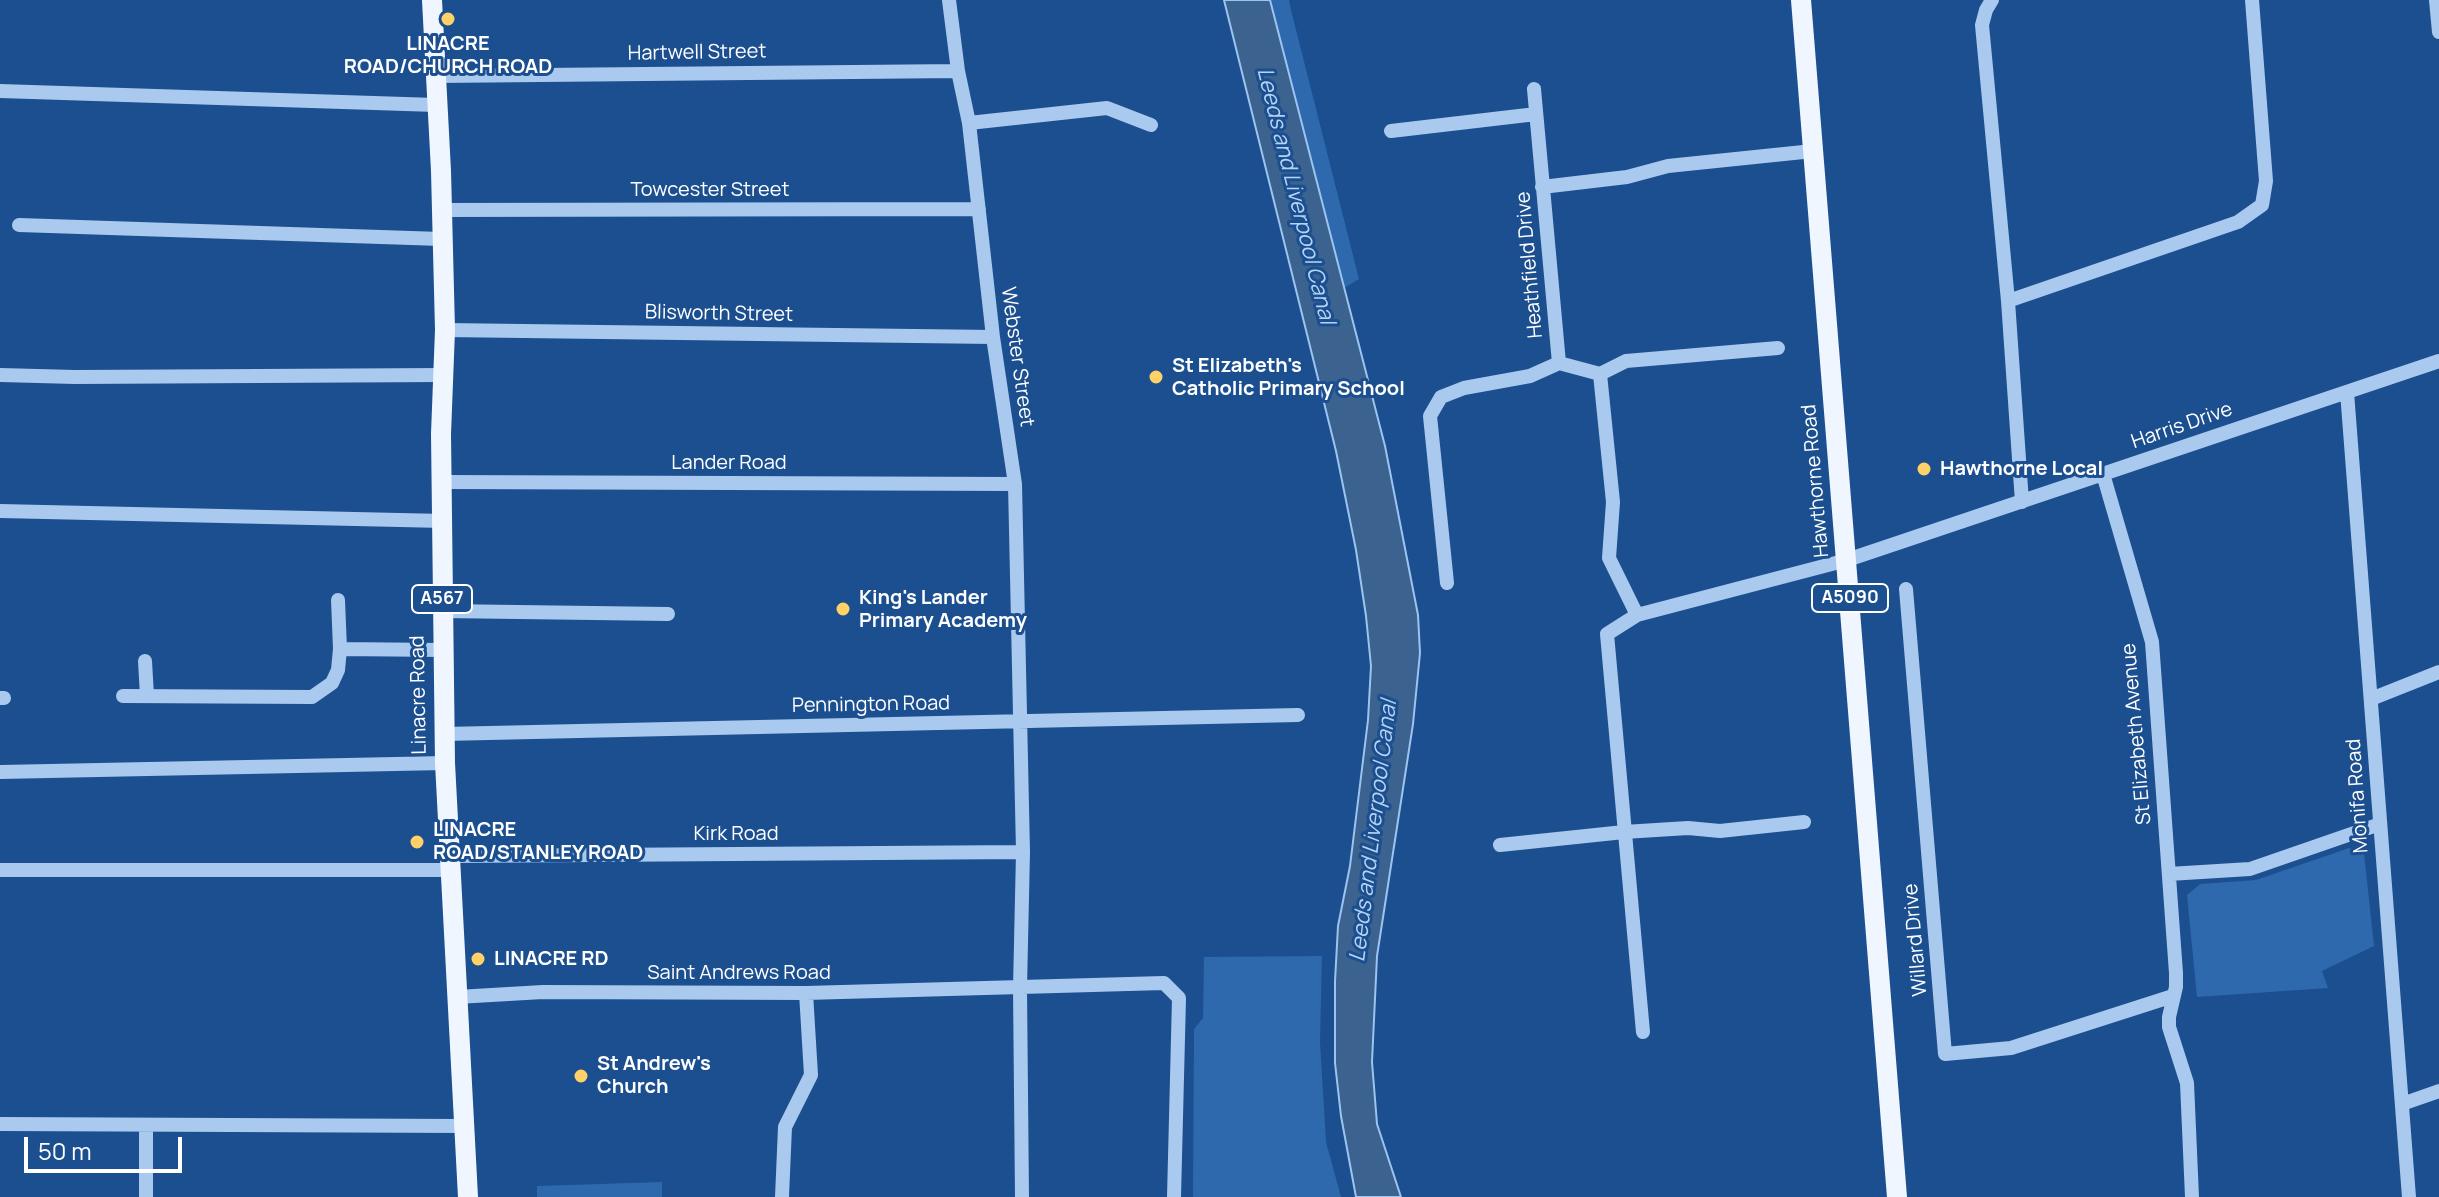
<!DOCTYPE html>
<style>
body{margin:0}
#map{position:relative;width:2439px;height:1197px;overflow:hidden;background:#1b4f8f;font-family:Manrope,sans-serif}
canvas{display:block}
.scale{position:absolute;left:24px;top:1137px;width:158px;height:36px;box-sizing:border-box;border:4px solid #fff;border-top:0;padding-left:10px;font-size:24px;line-height:28px;white-space:nowrap;color:#fff;-webkit-text-stroke:6px #1b4f8f;paint-order:stroke}
</style>
<div id="map">
<canvas width="2439" height="1197"></canvas>
<div class="scale">50 m</div>
</div>
<script>
const ctx = document.querySelector('canvas').getContext('2d');
ctx.lineJoin = 'round';
function fillPath(path, color) {
  ctx.fillStyle = color;
  ctx.fill(path, 'evenodd');
}
function poly(rows) {
  const path = new Path2D();
  for (const r of rows) {
    path.moveTo(r[0], r[1]);
    for (let i = 2; i < r.length; i += 2) path.lineTo(r[i], r[i + 1]);
  }
  return path;
}
function strokePath(path, color, width, dash) {
  ctx.strokeStyle = color;
  ctx.lineWidth = width;
  ctx.lineCap = dash ? 'butt' : 'round';
  ctx.setLineDash(dash || []);
  ctx.stroke(path);
}
function drawText(font, color, halo, rows, align = 'center') {
  ctx.font = font + ' Manrope,sans-serif';
  ctx.lineWidth = 6;
  ctx.setLineDash([]);
  ctx.textBaseline = 'middle';
  ctx.strokeStyle = halo;
  ctx.fillStyle = color;
  for (const [text, x, y, turn = 0] of rows) {
    ctx.save();
    ctx.translate(x, y);
    ctx.rotate((+turn || 0) * Math.PI / 180);
    ctx.textAlign = isNaN(turn) ? turn : align;
    if (halo) ctx.strokeText(text, 0, 0);
    ctx.fillText(text, 0, 0);
    ctx.restore();
  }
}
const green = poly([
 [1270,0,1289,0,1291,10,1359,279,1344,288],
 [2349,848,2364,853,2374,946,2322,971,2328,988,2197,997,2187,895,2200,884,2256,880],
 [1322,956,1320,1042,1326,1142,1341,1197,1193,1197,1194,1029,1203,1018,1204,957],
 [662,1182,662,1197,537,1197,537,1186]
]);
const water = poly([
 [1224,0,1270,0,1385,446,1418,615,1420,653,1413,724,1377,956,1372,1062,1377,1124,1401,1197,1356,1197,1341,1116,1335,1063,1335,981,1338,926,1350,866,1368,720,1371,666,1366,616,1356,550,1336,451,1224,0]
]);
const minor = poly([
 [949,0,958,71,969,123,993,337,1015,484,1023,852,1020,988,1022,1197],
 [1992,0,1986,10,1982,25,2008,301,2022,502],
 [2436,0,2439,32],
 [437,76,958,71],
 [1534,89,1559,363,1600,374,1613,502,1609,558,1637,615],
 [0,91,436,105],
 [969,123,1107,108,1151,125],
 [1391,131,1536,114],
 [1542,187,1627,177,1668,166,1813,151],
 [441,210,979,209],
 [19,225,441,239],
 [2008,301,2238,222,2262,205,2266,181,2252,0],
 [445,330,993,337],
 [1600,374,1626,361,1778,348],
 [0,375,75,377,442,375],
 [2347,392,2409,1197],
 [2103,474,2152,642,2176,973,2176,987,2169,1017,2169,1027,2187,1083,2192,1197],
 [442,482,1015,484],
 [0,511,444,521],
 [1447,583,1430,416,1441,397,1464,388,1530,376,1559,363],
 [1906,589,1945,1054,2011,1048,2173,996],
 [338,600,340,649],
 [442,611,668,614],
 [145,661,147,696],
 [123,696,312,697,332,683,338,670,340,649,443,650],
 [0,698,4,698],
 [2371,699,2439,672],
 [444,734,1298,715],
 [0,772,445,763],
 [1500,845,1624,832,1688,828,1720,831,1804,822],
 [450,856,1023,852],
 [0,870,450,870],
 [2169,874,2250,869,2380,824],
 [457,997,543,992,806,993,1164,983,1179,998,1174,1197],
 [1643,1032,1607,634,1637,615,1847,560,2439,361],
 [2402,1104,2439,1091],
 [0,1124,463,1126],
 [146,1197,146,1126],
 [782,1197,785,1127,811,1075,806,993]
]);
const major = poly([
 [432,0,441,171,445,330,441,434,445,763,468,1197],
 [1801,0,1897,1197]
]);
const markers = [
 [448,19,8,"#ffd166"],
 [1156,377,8,"#ffd166"],
 [1924,469,8,"#ffd166"],
 [843,609,8,"#ffd166"],
 [417,842,8,"#ffd166"],
 [478,959,8,"#ffd166"],
 [581,1076,8,"#ffd166"]
];
const shields = [
 [1850,598,76],
 [442,599,60]
];
const shieldNames = [
 ["A5090",1850,598],
 ["A567",442,599]
];
const poiNames = [
 ["LINACRE",448,44,"center"],
 ["ROAD/CHURCH ROAD",448,67,"center"],
 ["St Elizabeth's",1172,366],
 ["Catholic Primary School",1172,389],
 ["Hawthorne Local",1940,469],
 ["King's Lander",859,598],
 ["Primary Academy",859,621],
 ["LINACRE",433,830],
 ["ROAD/STANLEY ROAD",433,853],
 ["LINACRE RD",494,959],
 ["St Andrew's",597,1064],
 ["Church",597,1087]
];
const streetNames = [
 ["Hartwell Street",697,53,-1],
 ["Towcester Street",710,190],
 ["Heathfield Drive",1530,265,-95],
 ["Blisworth Street",719,314,1],
 ["Webster Street",1017,357,82],
 ["Harris Drive",2182,426,-19],
 ["Lander Road",729,463],
 ["Hawthorne Road",1816,481,-95],
 ["Linacre Road",419,695,-91],
 ["Pennington Road",871,705,-1],
 ["St Elizabeth Avenue",2137,734,-95],
 ["Monifa Road",2358,796,-94],
 ["Kirk Road",736,834],
 ["Willard Drive",1916,940,-95],
 ["Saint Andrews Road",739,973]
];
const waterNames = [
 ["Leeds and Liverpool Canal",1295,196,76],
 ["Leeds and Liverpool Canal",1374,831,-83]
];
fillPath(green, '#2e69ad');
fillPath(water, '#3c6290');
strokePath(water, '#9cc4f0', 2);
strokePath(minor, '#a9c9ee', 14);
strokePath(major, '#f0f6ff', 20);
for (const [x, y, r, color] of markers) {
  const dot = new Path2D();
  dot.arc(x, y, r, 0, 2 * Math.PI);
  ctx.fillStyle = color;
  ctx.fill(dot);
  strokePath(dot, '#1b4f8f', 3);
}
for (const [x, y, w] of shields) {
  const box = new Path2D();
  box.roundRect(x - w / 2, y - 14, w, 28, 6);
  ctx.fillStyle = '#1b4f8f';
  ctx.fill(box);
  strokePath(box, '#fff', 2);
}
drawText('bold 18px', '#fff', null, shieldNames);
drawText('bold 20px', '#fff', '#1b4f8f', poiNames, 'left');
drawText('20px', '#fff', '#1b4f8f', streetNames);
drawText('italic 22px', '#b5d3f5', '#1b4f8f', waterNames);
</script>
